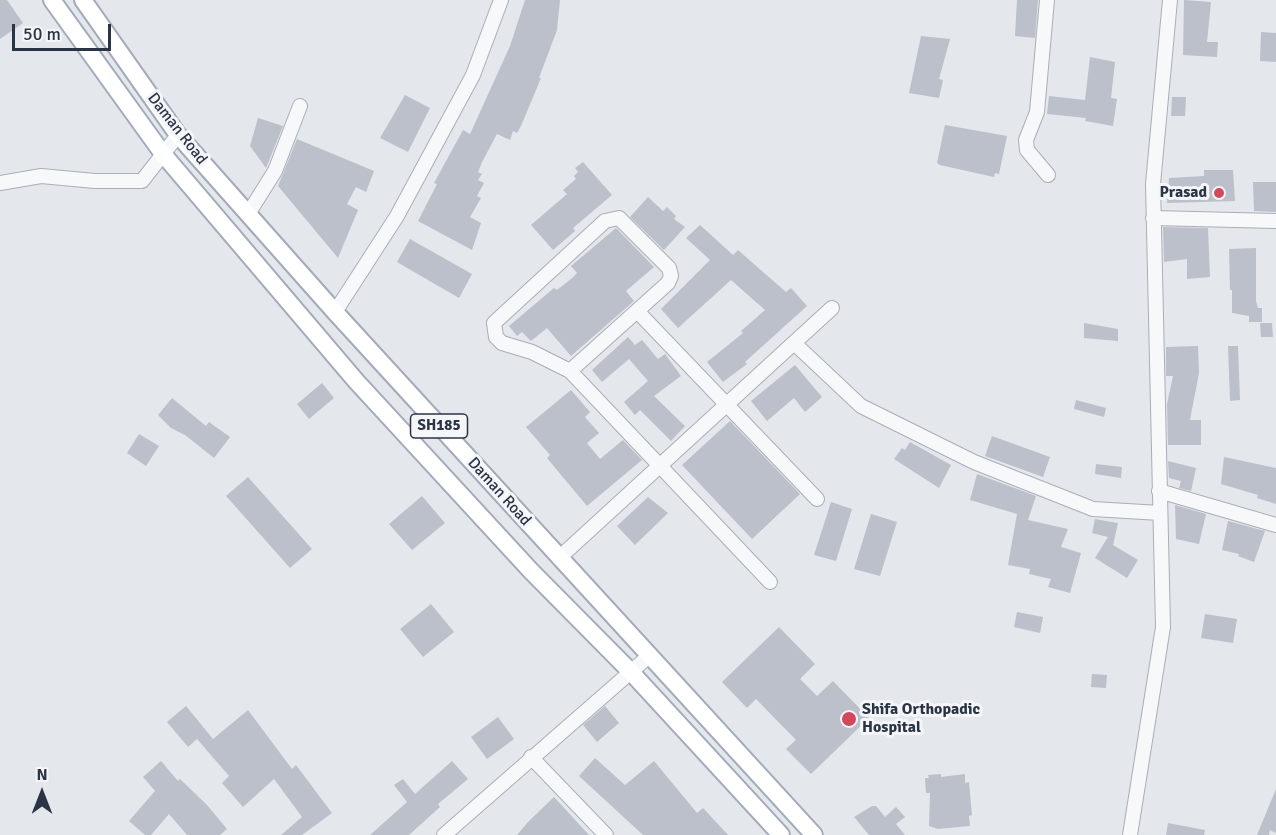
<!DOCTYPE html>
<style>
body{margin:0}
#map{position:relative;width:1276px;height:835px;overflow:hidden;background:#e4e7ec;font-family:Signika,sans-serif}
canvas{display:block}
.north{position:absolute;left:12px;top:763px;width:60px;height:60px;-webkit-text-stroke:4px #f4f6f9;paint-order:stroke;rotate:0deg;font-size:16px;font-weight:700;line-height:24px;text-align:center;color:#2b3445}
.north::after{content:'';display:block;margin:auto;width:21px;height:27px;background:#2b3445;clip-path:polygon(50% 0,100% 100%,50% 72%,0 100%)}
.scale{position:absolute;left:12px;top:24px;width:99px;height:27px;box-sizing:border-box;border:3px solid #2b3445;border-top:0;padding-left:8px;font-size:18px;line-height:21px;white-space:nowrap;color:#2b3445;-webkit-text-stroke:4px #f4f6f9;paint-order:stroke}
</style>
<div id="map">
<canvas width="1276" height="835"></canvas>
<div class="north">N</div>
<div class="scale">50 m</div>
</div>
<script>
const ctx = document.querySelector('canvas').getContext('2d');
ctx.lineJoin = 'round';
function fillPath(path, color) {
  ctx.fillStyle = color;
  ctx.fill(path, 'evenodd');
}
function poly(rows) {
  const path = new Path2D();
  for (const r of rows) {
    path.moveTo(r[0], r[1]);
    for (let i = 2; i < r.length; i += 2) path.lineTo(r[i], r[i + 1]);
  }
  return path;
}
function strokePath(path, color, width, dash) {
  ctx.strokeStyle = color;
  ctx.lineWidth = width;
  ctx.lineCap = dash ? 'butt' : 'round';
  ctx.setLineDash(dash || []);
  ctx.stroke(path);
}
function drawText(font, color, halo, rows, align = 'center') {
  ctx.font = font + ' Signika,sans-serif';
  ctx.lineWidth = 6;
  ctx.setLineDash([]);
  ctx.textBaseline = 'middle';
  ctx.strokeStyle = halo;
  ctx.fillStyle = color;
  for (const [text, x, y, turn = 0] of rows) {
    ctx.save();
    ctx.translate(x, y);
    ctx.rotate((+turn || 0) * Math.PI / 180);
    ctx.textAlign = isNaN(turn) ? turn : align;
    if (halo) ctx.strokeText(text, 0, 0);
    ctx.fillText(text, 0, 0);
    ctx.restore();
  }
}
const building = poly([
 [0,0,7,0,23,23,0,39],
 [525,0,560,0,557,30,539,78,541,78,521,126,517,133,513,131,510,140,497,134,482,162,478,172,482,174,478,180,484,183,477,196,481,198,470,217,481,223,472,250,418,221,437,184,434,183,463,130,470,134,510,46],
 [1017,0,1038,0,1035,38,1015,36],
 [1184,0,1211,2,1207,42,1218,42,1217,57,1183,55],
 [1261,32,1276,33,1276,62,1260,61],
 [921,36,950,39,939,79,943,80,939,98,909,93],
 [1090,57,1115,62,1111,98,1117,99,1113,126,1085,121,1086,118,1047,114,1049,96,1085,100],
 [405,95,430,108,408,152,380,138],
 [1172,97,1186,97,1185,116,1171,116],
 [258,118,283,126,266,168,250,146],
 [945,125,1007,136,999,174,995,173,994,177,940,165,937,163],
 [297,139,374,171,366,192,356,187,347,204,358,210,338,258,278,186],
 [583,162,612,195,573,228,575,231,553,250,531,225,567,194,563,190,576,179,574,176,578,172,575,168],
 [1204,170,1233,170,1235,201,1167,203,1169,178,1204,176],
 [1253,182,1276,182,1276,212,1254,211],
 [648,197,663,211,667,207,676,216,674,219,685,227,664,250,630,217],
 [700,225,733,255,738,250,786,292,791,288,807,306,745,362,747,364,723,382,707,362,743,333,741,331,765,310,731,280,678,328,661,309,710,260,686,238],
 [1163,227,1208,228,1210,277,1187,279,1187,259,1164,262],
 [616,228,654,267,626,291,634,301,571,356,547,328,531,341,522,332,517,336,509,326,554,288,557,290,572,278,577,273,571,266],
 [410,239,472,274,459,298,397,262],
 [1256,248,1256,301,1258,308,1262,308,1262,322,1249,322,1249,316,1232,313,1232,290,1230,290,1229,249],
 [1084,323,1118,329,1118,341,1084,338],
 [1260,323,1272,323,1273,337,1261,337],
 [628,337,635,345,642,340,658,359,665,354,681,376,654,396,685,426,671,441,640,410,635,415,624,402,648,381,629,359,602,382,592,370],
 [1198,346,1199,373,1190,420,1201,420,1201,445,1168,445,1167,404,1173,376,1166,376,1166,347],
 [1228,346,1238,346,1240,400,1230,401],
 [795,365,822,397,805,412,794,398,767,421,751,401],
 [322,383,334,398,309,419,297,404],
 [571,390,590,412,585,417,599,433,587,443,600,459,623,440,642,460,587,506,547,458,550,455,526,427],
 [172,398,206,426,209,422,230,437,214,458,185,435,171,428,158,415],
 [1076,400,1106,408,1104,417,1074,409],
 [730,421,800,494,752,539,682,465],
 [139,434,159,446,146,466,127,453],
 [992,436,1050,457,1043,477,985,456],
 [910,442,951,465,939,488,894,459,902,448,905,450],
 [1224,457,1276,468,1276,504,1257,498,1258,495,1221,484],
 [1168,461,1196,468,1191,491,1179,488,1181,481,1169,478],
 [1096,464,1122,467,1121,478,1095,474],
 [977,474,1036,496,1028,520,1068,529,1061,547,1081,553,1070,593,1048,587,1051,579,1029,574,1030,569,1008,565,1017,514,970,500],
 [248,477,312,549,290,568,226,496],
 [422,496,445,523,412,550,389,524],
 [648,497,668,513,635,545,617,526],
 [831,502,852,509,836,561,814,555],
 [1175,505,1206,514,1199,544,1176,539],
 [871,514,897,522,880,576,854,569],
 [1095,519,1118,523,1113,545,1138,560,1127,578,1095,558,1108,537,1092,533],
 [1228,521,1265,531,1254,562,1238,556,1239,554,1222,550],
 [431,604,454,632,423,657,400,629],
 [1017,612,1043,617,1040,633,1014,627],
 [1205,614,1237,619,1233,643,1201,638],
 [779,627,815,664,800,679,817,696,833,681,869,718,811,774,786,749,796,740,756,699,747,708,722,682],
 [1092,674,1107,675,1106,688,1091,687],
 [186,706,213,739,248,710,292,769,296,765,332,813,302,835,281,835,302,817,274,779,243,807,222,783,229,776,197,739,188,747,167,722],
 [605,706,619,723,597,742,583,725],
 [498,717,514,739,487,759,471,737],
 [595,758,625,785,654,761,697,813,703,808,728,835,643,835,579,776],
 [161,761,178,781,180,779,207,805,227,829,220,835,187,835,169,814,151,835,145,835,129,821,155,791,143,777],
 [452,761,468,779,438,804,440,807,409,835,370,835,407,802,394,785,403,779,415,794],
 [941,774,941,777,965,774,965,783,969,782,972,815,969,816,970,826,938,829,929,826,930,793,926,793,925,778,929,778,928,775],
 [1276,789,1276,833,1270,830,1269,835,1257,835],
 [554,797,589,835,517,835,528,822],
 [872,806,876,806,885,817,896,807,905,817,896,824,905,835,869,835,854,817],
 [1168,823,1205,830,1204,835,1166,835]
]);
const minor = poly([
 [1047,0,1037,112,1026,140,1027,150,1048,175],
 [0,183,41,176,95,181,142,181,178,135],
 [248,214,275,171,300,106],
 [1153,218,1276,221],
 [637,311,817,499],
 [335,312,397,216,473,75,501,0],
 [794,343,861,406,974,462,1093,509,1160,513],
 [570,371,668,283,671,276,669,268,619,218,605,221,494,323,496,337,502,343,532,352,570,371,770,582],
 [1159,491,1276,525],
 [559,558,832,308],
 [531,757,606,835],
 [444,835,649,656],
 [1130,835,1163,627,1153,184,1170,0]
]);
const major = poly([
 [52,0,163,154,356,381,531,571,630,671,781,835],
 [83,0,178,135,335,312,814,835]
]);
const markers = [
 [1219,193,6,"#d1495b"],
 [849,719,8,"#d1495b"]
];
const shields = [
 [439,426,57]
];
const shieldNames = [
 ["SH185",439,426]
];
const streetNames = [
 ["Daman Road",177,129,52],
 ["Daman Road",499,492,48]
];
const poiNames = [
 ["Prasad",1207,193],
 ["Shifa Orthopadic",862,710,"left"],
 ["Hospital",862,728,"left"]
];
fillPath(building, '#bbc0ca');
strokePath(minor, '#a9aeb7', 16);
strokePath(major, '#a3abb8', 20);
strokePath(minor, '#f7f8fa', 14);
strokePath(major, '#fff', 16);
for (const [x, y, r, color] of markers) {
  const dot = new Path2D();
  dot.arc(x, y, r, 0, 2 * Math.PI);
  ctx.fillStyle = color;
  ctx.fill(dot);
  strokePath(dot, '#f4f6f9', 2);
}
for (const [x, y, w] of shields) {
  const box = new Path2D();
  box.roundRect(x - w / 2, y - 12, w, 24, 4.5);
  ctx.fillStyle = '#f4f6f9';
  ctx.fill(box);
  strokePath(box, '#2b3445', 1.5);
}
drawText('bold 15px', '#2b3445', null, shieldNames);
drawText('16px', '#2b3445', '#f4f6f9', streetNames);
drawText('bold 16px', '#2b3445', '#f4f6f9', poiNames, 'right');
</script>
